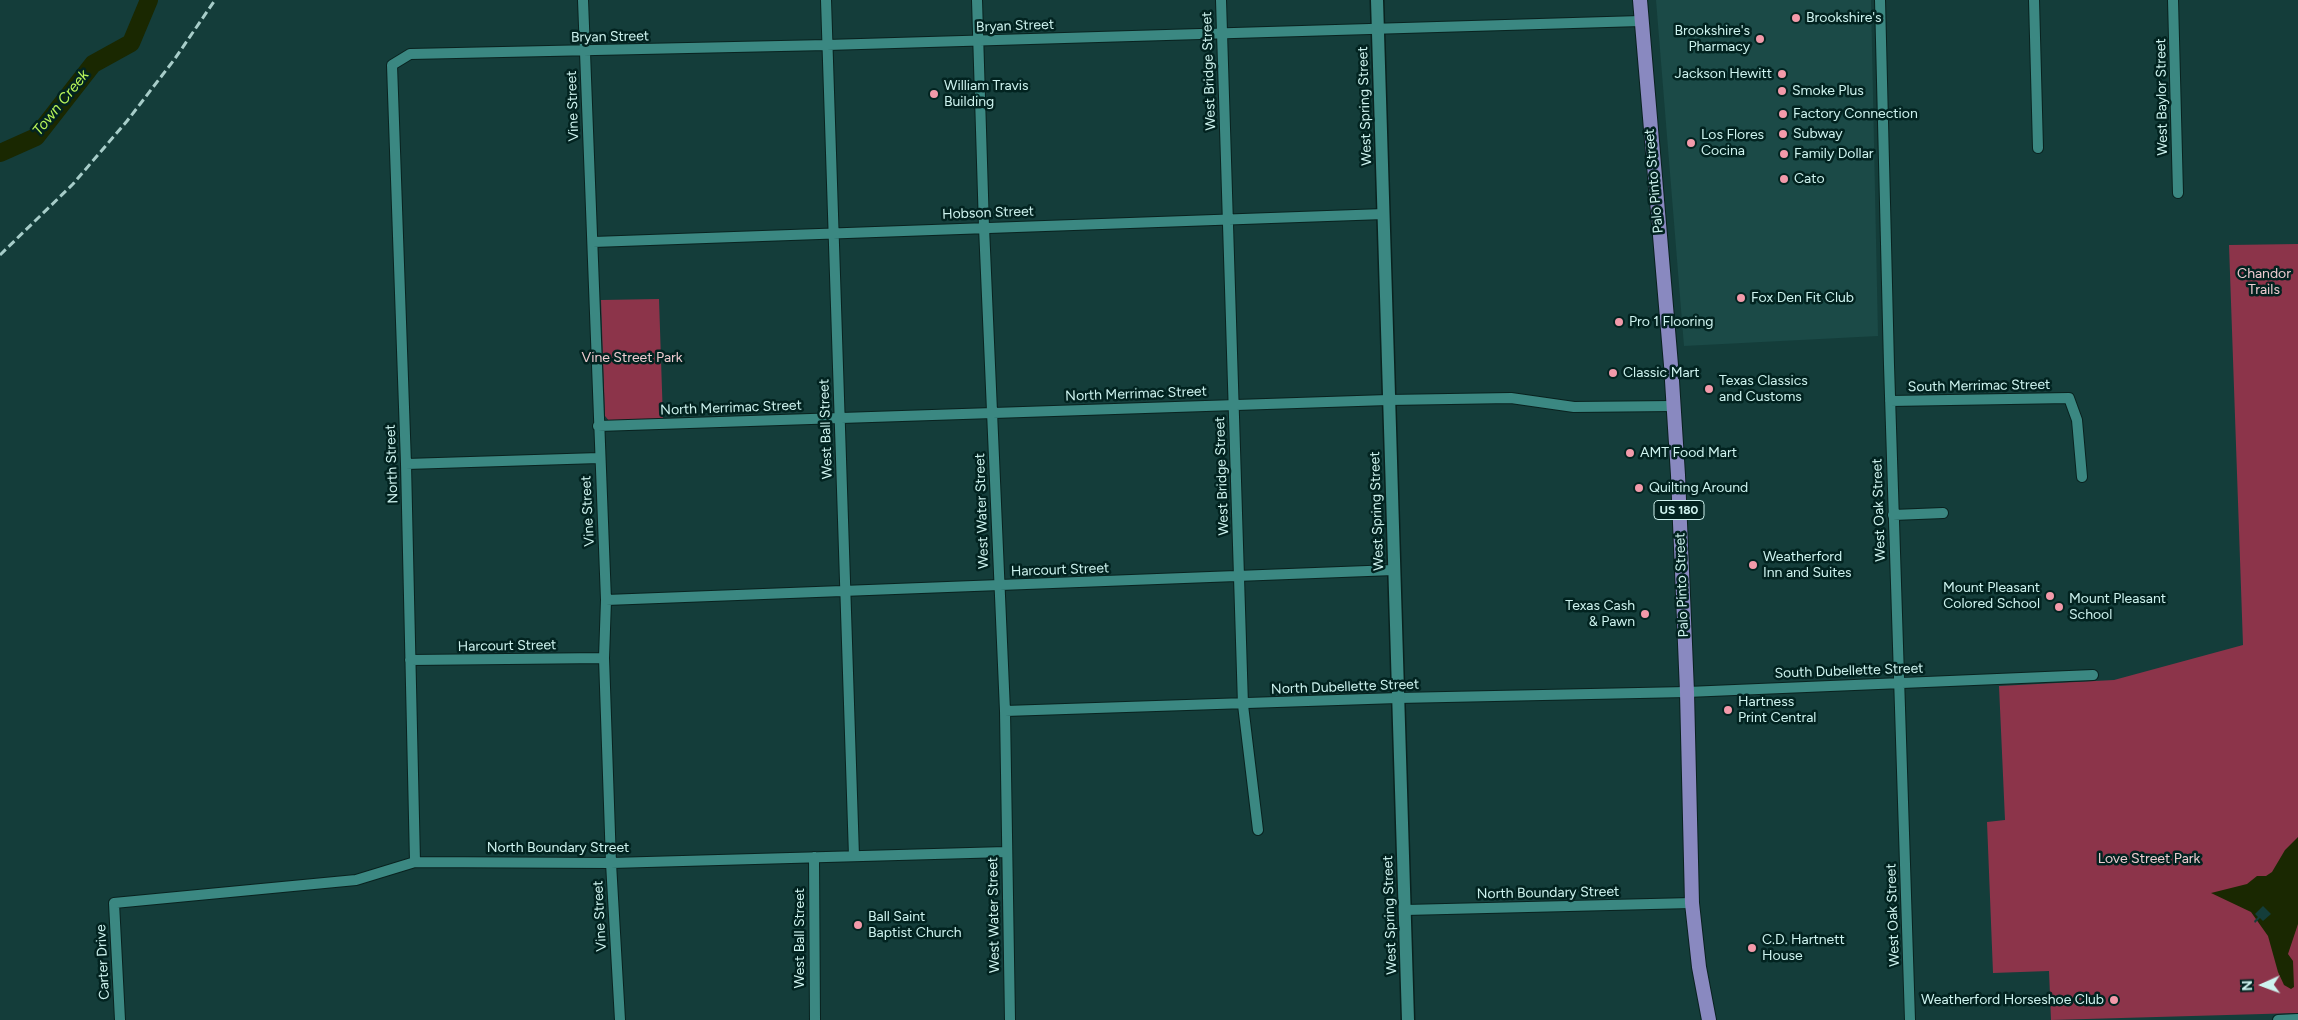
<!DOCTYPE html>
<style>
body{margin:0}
#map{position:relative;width:2298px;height:1020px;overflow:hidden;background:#143d3a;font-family:Figtree,sans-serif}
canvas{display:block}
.north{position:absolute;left:2238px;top:960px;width:50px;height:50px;-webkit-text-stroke:4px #022320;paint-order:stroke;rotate:268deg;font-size:14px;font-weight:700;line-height:20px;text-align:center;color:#cef3ef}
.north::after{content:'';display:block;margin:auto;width:18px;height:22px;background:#cef3ef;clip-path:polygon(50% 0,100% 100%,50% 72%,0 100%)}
</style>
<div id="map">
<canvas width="2298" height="1020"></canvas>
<div class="north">N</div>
</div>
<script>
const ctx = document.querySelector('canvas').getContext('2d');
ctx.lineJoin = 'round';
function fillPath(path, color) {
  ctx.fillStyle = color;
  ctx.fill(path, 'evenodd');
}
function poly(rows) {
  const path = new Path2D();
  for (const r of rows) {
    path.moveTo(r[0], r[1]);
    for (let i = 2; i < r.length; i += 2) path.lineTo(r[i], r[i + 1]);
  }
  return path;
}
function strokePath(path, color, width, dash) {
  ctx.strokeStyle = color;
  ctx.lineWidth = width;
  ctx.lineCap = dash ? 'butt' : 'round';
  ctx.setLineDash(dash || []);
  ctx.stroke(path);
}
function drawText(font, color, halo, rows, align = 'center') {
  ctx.font = font + ' Figtree,sans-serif';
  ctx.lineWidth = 5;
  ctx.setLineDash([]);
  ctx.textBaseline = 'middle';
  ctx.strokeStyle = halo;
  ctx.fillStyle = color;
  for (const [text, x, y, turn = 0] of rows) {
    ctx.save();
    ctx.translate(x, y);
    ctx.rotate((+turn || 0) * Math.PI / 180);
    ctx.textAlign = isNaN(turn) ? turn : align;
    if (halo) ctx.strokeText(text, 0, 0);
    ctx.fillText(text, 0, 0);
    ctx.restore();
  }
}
const built = poly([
 [1656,0,1871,0,1878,336,1684,346]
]);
const green = poly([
 [2298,244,2298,1013,2051,1020,2049,971,1993,973,1987,822,2005,820,1999,686,2114,680,2243,645,2229,245],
 [659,299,663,420,610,422,605,416,601,300]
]);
const water = poly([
 [2298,837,2298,924,2288,954,2293,961,2294,987,2291,989,2284,985,2278,972,2268,936,2251,912,2211,893,2247,884,2257,876,2266,876,2272,872,2285,850]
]);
const pier = poly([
 [2263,906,2271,914,2263,921,2260,918,2255,923,2254,921,2258,917,2255,914]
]);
const river = poly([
 [0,153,36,137,93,64,131,43,149,0]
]);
const minor = poly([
 [583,0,606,600,604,658,611,863,620,1020],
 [826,0,854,856],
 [977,0,984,227,1005,711,1010,1020],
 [1221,0,1243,705,1258,830],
 [1880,0,1889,365,1910,1020],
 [2034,0,2038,148],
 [2173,0,2178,193],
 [593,242,1384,214],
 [1890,401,2069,398,2077,420,2082,477],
 [598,426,1388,400,1511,398,1574,407,1673,406],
 [406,464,599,458],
 [1893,515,1943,513],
 [606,600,1394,570],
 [410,660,604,658],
 [1005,711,1398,698,1687,692,2093,675],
 [814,857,815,1020],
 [415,862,406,464,392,65,410,54,827,45,1641,21],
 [1405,910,1692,903],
 [120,1020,114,903,356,880,415,862,611,863,1006,852],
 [2278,1020,2298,1019]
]);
const tertiary = poly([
 [1377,0,1408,1020]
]);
const primary = poly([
 [1640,0,1671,365,1678,475,1687,692,1692,903,1699,967,1709,1020]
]);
const rail = poly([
 [0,255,73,184,127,121,174,60,215,0]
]);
const markers = [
 [1796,18,5,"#f39aaa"],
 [1760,39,5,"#f39aaa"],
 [1782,74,5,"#f39aaa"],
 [1782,91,5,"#f39aaa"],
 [934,94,5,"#f39aaa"],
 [1783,114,5,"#f39aaa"],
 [1783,134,5,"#f39aaa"],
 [1691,143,5,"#f39aaa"],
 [1784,154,5,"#f39aaa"],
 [1784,179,5,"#f39aaa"],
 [1741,298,5,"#f39aaa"],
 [1619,322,5,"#f39aaa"],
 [1613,373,5,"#f39aaa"],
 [1709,389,5,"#f39aaa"],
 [1630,453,5,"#f39aaa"],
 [1639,488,5,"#f39aaa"],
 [1753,565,5,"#f39aaa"],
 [2050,596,5,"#f39aaa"],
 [2059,607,5,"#f39aaa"],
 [1645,614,5,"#f39aaa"],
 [1728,710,5,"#f39aaa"],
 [858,925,5,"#f39aaa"],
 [1752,948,5,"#f39aaa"],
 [2114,1000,5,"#f39aaa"]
];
const shields = [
 [1679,510,50]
];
const shieldNames = [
 ["US 180",1679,510]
];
const poiNames = [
 ["Brookshire's",1806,18],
 ["Brookshire's",1750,31,"right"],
 ["Pharmacy",1750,47,"right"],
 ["Jackson Hewitt",1772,74,"right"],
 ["William Travis",944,86],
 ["Building",944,102],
 ["Smoke Plus",1792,91],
 ["Factory Connection",1793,114],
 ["Subway",1793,134],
 ["Los Flores",1701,135],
 ["Cocina",1701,151],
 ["Family Dollar",1794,154],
 ["Cato",1794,179],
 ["Fox Den Fit Club",1751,298],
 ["Pro 1 Flooring",1629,322],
 ["Classic Mart",1623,373],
 ["Texas Classics",1719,381],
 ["and Customs",1719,397],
 ["AMT Food Mart",1640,453],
 ["Quilting Around",1649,488],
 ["Weatherford",1763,557],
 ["Inn and Suites",1763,573],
 ["Mount Pleasant",2040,588,"right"],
 ["Colored School",2040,604,"right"],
 ["Mount Pleasant",2069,599],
 ["School",2069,615],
 ["Texas Cash",1635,606,"right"],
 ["& Pawn",1635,622,"right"],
 ["Hartness",1738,702],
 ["Print Central",1738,718],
 ["Ball Saint",868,917],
 ["Baptist Church",868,933],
 ["C.D. Hartnett",1762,940],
 ["House",1762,956],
 ["Weatherford Horseshoe Club",2104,1000,"right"]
];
const streetNames = [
 ["Bryan Street",1015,26,-2],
 ["Bryan Street",610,37,-1],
 ["West Bridge Street",1209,71,-92],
 ["West Baylor Street",2162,97,-91],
 ["Vine Street",573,106,-92],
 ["West Spring Street",1365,106,-92],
 ["Palo Pinto Street",1654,181,-95],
 ["Hobson Street",988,213,-2],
 ["South Merrimac Street",1979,386,-1],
 ["North Merrimac Street",1136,394,-2],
 ["North Merrimac Street",731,408,-2],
 ["West Ball Street",826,429,-92],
 ["North Street",392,464,-92],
 ["West Bridge Street",1222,476,-92],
 ["West Oak Street",1879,510,-92],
 ["Vine Street",588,511,-93],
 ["West Water Street",982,511,-92],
 ["West Spring Street",1377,511,-92],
 ["Harcourt Street",1060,570,-2],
 ["Palo Pinto Street",1682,585,-92],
 ["Harcourt Street",507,646,-1],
 ["South Dubellette Street",1849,671,-2],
 ["North Dubellette Street",1345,687,-2],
 ["North Boundary Street",558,848],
 ["North Boundary Street",1548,893,-1],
 ["West Water Street",994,915,-91],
 ["West Spring Street",1390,915,-92],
 ["West Oak Street",1893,915,-92],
 ["Vine Street",600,916,-93],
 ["West Ball Street",800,938,-90],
 ["Carter Drive",103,962,-93]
];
const parkNames = [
 ["Chandor",2264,274],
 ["Trails",2264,290],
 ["Vine Street Park",632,358],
 ["Love Street Park",2149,859]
];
const waterNames = [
 ["Town Creek",61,103,-51]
];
fillPath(built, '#1b4a47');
fillPath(green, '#8c344a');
fillPath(water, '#1a2801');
fillPath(pier, '#143d3a');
strokePath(river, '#1a2801', 18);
strokePath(minor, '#09221f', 12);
strokePath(tertiary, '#09221f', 15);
strokePath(primary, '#09221f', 16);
strokePath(minor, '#3b8882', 10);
strokePath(tertiary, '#3b8882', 12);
strokePath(primary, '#8989c0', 14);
strokePath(rail, '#a7cdc9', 3, [8, 4]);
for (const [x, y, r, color] of markers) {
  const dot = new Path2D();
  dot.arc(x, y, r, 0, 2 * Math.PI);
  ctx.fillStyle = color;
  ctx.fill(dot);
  strokePath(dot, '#022320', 2);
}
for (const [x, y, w] of shields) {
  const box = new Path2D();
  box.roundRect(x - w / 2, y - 9.5, w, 19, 4);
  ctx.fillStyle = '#022320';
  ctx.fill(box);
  strokePath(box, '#cef3ef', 1);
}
drawText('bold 12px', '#cef3ef', null, shieldNames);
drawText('14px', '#cef3ef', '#022320', poiNames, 'left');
drawText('14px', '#cef3ef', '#022320', streetNames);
drawText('14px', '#eeccd1', '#022320', parkNames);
drawText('italic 15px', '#b8f559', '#022320', waterNames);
</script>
